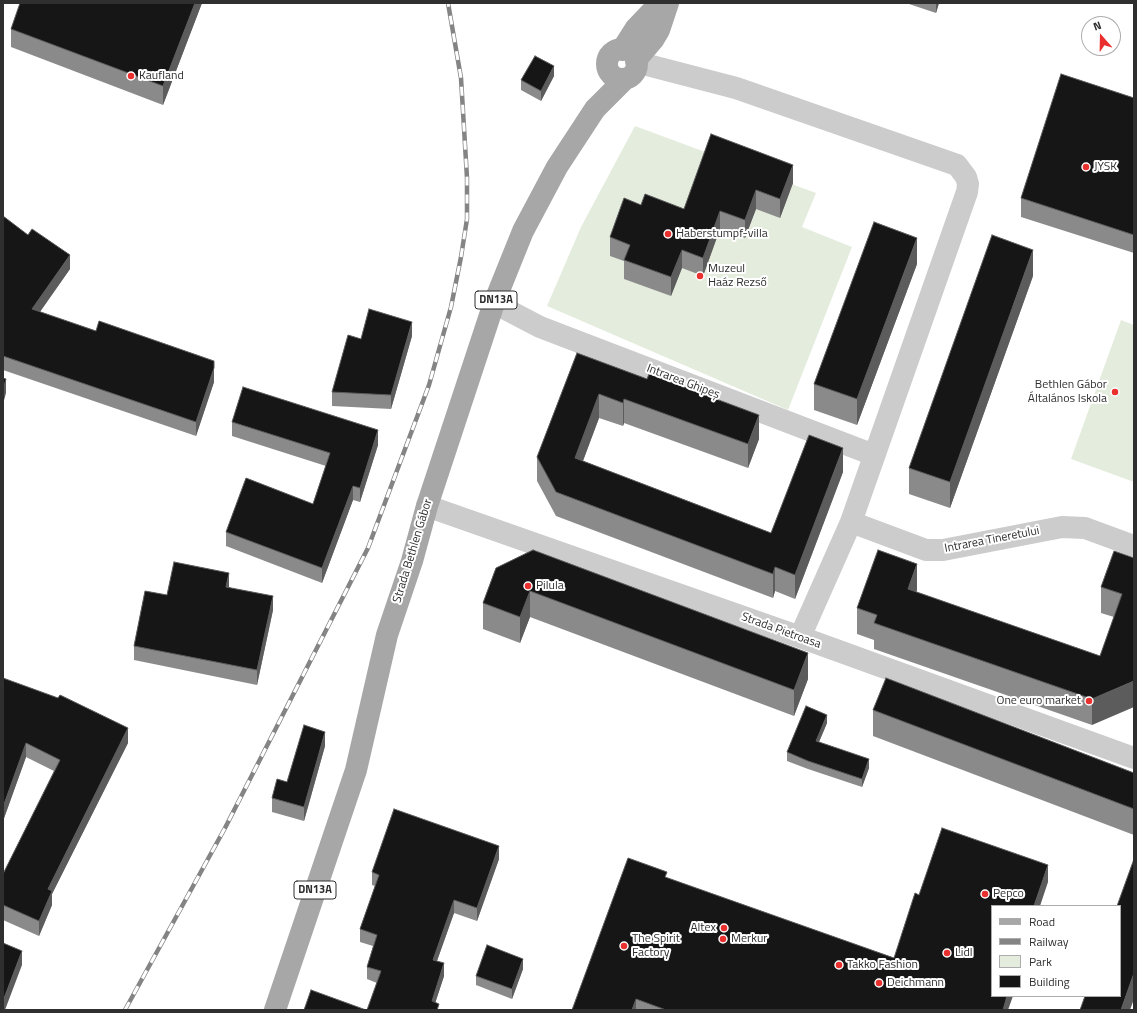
<!DOCTYPE html>
<meta charset="utf-8">
<style>
body{margin:0}
#map{position:relative;width:1137px;height:1013px;overflow:hidden;background:#fff;font-family:"Titillium Web",sans-serif}
canvas{display:block}
.frame{position:absolute;inset:0;border:4px solid #2f2f2f;pointer-events:none}
.legend{position:absolute;left:991px;top:905px;width:130px;height:92px;box-sizing:border-box;background:#fff;border:1px solid #acacac;margin:0;padding:5px 7px;list-style:none;font-size:12px;color:#2f2f2f}
.legend li{display:flex;align-items:center;gap:8px;height:20px}
.legend b{width:20px;border:1px solid #acacac}
.north{position:absolute;left:1081px;top:16px;width:40px;height:40px;box-sizing:border-box;background:#fff;border:1px solid #acacac;border-radius:50%;rotate:340deg;font-size:11px;font-weight:700;line-height:16px;text-align:center;color:#2f2f2f}
.north::after{content:'';display:block;margin:auto;width:14px;height:18px;background:#e9302f;clip-path:polygon(50% 0,100% 100%,50% 72%,0 100%)}
</style>
<div id="map">
<canvas width="1137" height="1013"></canvas>
<div class="frame"></div>
<ul class="legend">
<li><b style="height:5px;background:#a7a7a7"></b>Road</li>
<li><b style="height:5px;background:#848484"></b>Railway</li>
<li><b style="height:11px;background:#e4eddd"></b>Park</li>
<li><b style="height:11px;background:#161616"></b>Building</li>
</ul>
<div class="north">N</div>
</div>
<script>
const ctx = document.querySelector('canvas').getContext('2d');
ctx.lineJoin = 'round';
function fillPath(path, color) {
  ctx.fillStyle = color;
  ctx.fill(path, 'evenodd');
}
function poly(rows) {
  const path = new Path2D();
  for (const r of rows) {
    if (r.length === 3) {
      path.moveTo(r[0] + r[2], r[1]);
      path.arc(r[0], r[1], r[2], 0, 2 * Math.PI);
      continue;
    }
    path.moveTo(r[0], r[1]);
    for (let i = 2; i < r.length; i += 2) path.lineTo(r[i], r[i + 1]);
  }
  return path;
}
function strokePath(path, color, width, dash) {
  ctx.strokeStyle = color;
  ctx.lineWidth = width;
  ctx.lineCap = dash ? 'butt' : 'round';
  ctx.setLineDash(dash || []);
  ctx.stroke(path);
}
function drawText(font, color, halo, rows, align = 'center') {
  ctx.font = font + ' "Titillium Web",sans-serif';
  ctx.lineWidth = 4;
  ctx.setLineDash([]);
  ctx.textBaseline = 'middle';
  ctx.strokeStyle = halo;
  ctx.fillStyle = color;
  for (const [text, x, y, turn = 0] of rows) {
    ctx.save();
    ctx.translate(x, y);
    ctx.rotate((+turn || 0) * Math.PI / 180);
    ctx.textAlign = isNaN(turn) ? turn : align;
    if (halo) ctx.strokeText(text, 0, 0);
    ctx.fillText(text, 0, 0);
    ctx.restore();
  }
}
const green = poly([
 [635,126,816,193,802,227,852,247,788,410,547,306,581,227],
 [1121,320,1134,325,1134,482,1071,459]
]);
const minor = poly([
 [636,62,736,88,957,165,966,177,968,184,967,192,961,209,851,522,800,637],
 [494,303,540,327,874,455],
 [427,506,800,637,1134,758],
 [851,522,926,550,943,550,1062,527,1085,528,1134,546]
]);
const primary = poly([
 [622,64,15],
 [622,50,636,28,660,3],
 [636,60,653,40,659,30,668,3],
 [275,1010,356,770,387,635,412,561,427,506,494,303,523,231,557,167,595,109,625,79]
]);
const rail = poly([
 [125,1010,225,828,368,548,429,385,451,307,461,257,467,219,467,178,461,78,448,3]
]);
const wall = poly([
 [202,3,163,105,11,47,11,29],
 [906,3,939,3,936,13],
 [554,76,541,101,521,90,521,80],
 [1134,98,1134,253,1021,217,1021,198],
 [711,134,793,183,780,218,756,209,745,238,720,229,703,276,682,268,671,296,624,279,624,261,610,256,610,237,641,205,684,209],
 [3,216,70,269,40,312,214,382,196,436,3,370],
 [917,264,857,425,814,410,814,384],
 [1033,276,950,508,909,494,909,468],
 [412,336,391,409,332,406,332,392,361,339],
 [577,353,647,379,759,439,748,468,624,423,623,426,599,418,583,461,771,533,843,472,795,599,775,591,773,598,556,516,537,481,537,457],
 [232,422,378,445,360,502,353,500,322,583,226,546,226,532,313,504,326,466,232,436],
 [1134,558,1092,725,874,649,874,640,857,634,857,608,917,590,916,592,1100,656,1114,617,1101,613,1101,587],
 [496,568,808,679,794,716,530,617,520,643,483,629,483,603],
 [229,587,273,610,257,685,134,660,134,646,167,595],
 [3,678,128,743,52,894,52,905,39,936,3,920,3,874,54,771,26,757,3,821],
 [873,710,1134,773,1134,835,873,736],
 [827,723,819,742,869,768,862,787,808,769,787,761,787,752],
 [325,746,304,821,272,812,272,798,287,782],
 [499,859,477,921,454,913,437,961,444,976,435,1003,439,1010,377,983,367,979,367,967,373,946,360,942,360,929,375,886,372,885,372,872],
 [667,878,894,958,919,895,1048,882,992,906,1008,1010,572,1010],
 [523,969,512,999,476,985,476,976]
]);
const shadedWall = poly([
 [195,3,202,3,163,105,163,86],
 [936,3,939,3,936,13],
 [554,66,554,76,541,101,541,91],
 [793,165,793,183,780,218,780,199],
 [756,190,756,209,745,238,745,220],
 [720,211,720,229,703,276,703,258],
 [917,238,917,264,857,425,857,399],
 [682,250,682,268,671,296,671,277],
 [1033,250,1033,276,950,508,950,482],
 [70,255,70,269,32,323,32,309],
 [412,322,412,336,391,409,391,395],
 [214,368,214,382,196,436,196,422],
 [6,379,6,393,3,404,3,390],
 [599,394,599,418,575,482,575,458],
 [624,399,624,423,623,426,623,403],
 [759,415,759,439,748,468,748,444],
 [378,430,378,445,360,502,360,488],
 [843,448,843,472,795,599,795,575],
 [353,486,353,500,322,583,322,568],
 [917,564,917,590,908,615,908,589],
 [775,567,775,591,773,598,773,574],
 [229,573,229,588,226,587],
 [530,591,530,617,520,643,520,617],
 [273,596,273,610,257,685,257,670],
 [808,653,808,679,794,716,794,690],
 [1134,681,1134,707,1092,725,1092,699],
 [827,715,827,723,816,749,816,741],
 [128,728,128,743,52,894,52,905,39,936,39,921,48,889],
 [325,732,325,746,304,821,304,807],
 [26,743,26,757,3,821,3,807],
 [869,759,869,768,862,787,862,779],
 [499,846,499,859,477,921,477,908],
 [1048,865,1048,882,1040,906,1034,906],
 [454,900,454,913,433,972,433,960],
 [22,951,22,965,5,1010,3,1010,3,1001],
 [523,959,523,969,512,999,512,989],
 [444,963,444,976,433,1010,432,1001],
 [1134,973,1134,999,1130,1010,1121,1010],
 [1007,996,1013,996,1008,1010,1003,1010],
 [636,999,636,1010,632,1010]
]);
const building = poly([
 [20,3,195,3,163,86,11,29,20,3],
 [535,56,554,66,541,91,521,80,535,56],
 [1061,74,1134,98,1134,235,1021,198,1061,74],
 [711,134,793,165,780,199,756,190,745,220,720,211,703,258,682,250,671,277,624,260,630,245,610,237,624,198,641,205,645,194,684,209,711,134],
 [3,216,28,235,32,229,70,255,32,309,96,331,99,321,214,361,214,368,196,422,3,356,3,216],
 [874,222,917,238,857,399,814,384,874,222],
 [992,235,1033,250,950,482,909,468,992,235],
 [369,309,412,322,391,395,332,392,348,335,361,339,369,309],
 [577,353,647,379,649,374,759,415,748,444,624,399,623,403,599,394,575,458,771,533,809,435,843,448,795,575,775,567,773,574,556,492,537,457,577,353],
 [3,378,6,379,3,390,3,378],
 [243,387,378,430,360,488,353,486,322,568,226,532,246,478,313,504,330,453,232,422,243,387],
 [533,550,808,653,794,690,530,591,520,617,483,603,496,568,533,550],
 [878,550,917,564,908,589,1100,656,1122,594,1101,587,1114,551,1134,558,1134,681,1092,699,874,623,877,615,857,608,878,550],
 [174,562,229,573,226,587,273,596,257,670,134,646,145,591,167,595,174,562],
 [3,678,58,698,60,695,128,728,48,889,52,891,39,921,3,905,3,874,60,760,26,743,3,807,3,678],
 [886,678,1134,773,1134,809,873,710,886,678],
 [806,706,827,715,816,741,869,759,862,779,808,761,787,752,806,706],
 [304,725,325,732,304,807,272,798,277,779,287,782,304,725],
 [394,809,499,846,477,908,454,900,433,960,444,963,432,1001,439,1004,437,1010,367,1010,381,971,367,967,377,935,360,929,379,875,372,872,394,809],
 [942,828,1048,865,1034,906,992,906,992,996,1007,996,1003,1010,666,1010,636,999,632,1010,572,1010,628,858,667,872,665,877,894,958,915,893,919,895,942,828],
 [1134,859,1134,973,1121,1010,1080,1010,1085,996,1120,996,1120,906,1117,906,1134,859],
 [3,943,22,951,3,1001,3,943],
 [487,945,523,959,512,989,476,976,487,945],
 [311,990,366,1010,304,1010,311,990]
]);
const markers = [
 [131,76,4,"#e9302f"],
 [1086,167,4,"#e9302f"],
 [668,234,4,"#e9302f"],
 [700,276,4,"#e9302f"],
 [1115,392,4,"#e9302f"],
 [528,586,4,"#e9302f"],
 [1089,701,4,"#e9302f"],
 [985,894,4,"#e9302f"],
 [724,928,4,"#e9302f"],
 [723,939,4,"#e9302f"],
 [624,946,4,"#e9302f"],
 [947,953,4,"#e9302f"],
 [839,965,4,"#e9302f"],
 [879,983,4,"#e9302f"]
];
const shields = [
 [496,300,42],
 [315,890,42]
];
const shieldNames = [
 ["DN13A",496,300],
 ["DN13A",315,890]
];
const poiNames = [
 ["Kaufland",139,76],
 ["JYSK",1094,167],
 ["Haberstumpf-villa",676,234],
 ["Muzeul",708,269],
 ["Haáz Rezső",708,283],
 ["Bethlen Gábor",1107,385,"right"],
 ["Általános Iskola",1107,399,"right"],
 ["Pilula",536,586],
 ["One euro market",1081,701,"right"],
 ["Pepco",993,894],
 ["Altex",716,928,"right"],
 ["The Spirit",632,939],
 ["Factory",632,953],
 ["Merkur",731,939],
 ["Lidl",955,953],
 ["Takko Fashion",847,965],
 ["Deichmann",887,983]
];
const streetNames = [
 ["Intrarea Ghipeș",683,382,21],
 ["Intrarea Tineretului",992,540,-11],
 ["Strada Bethlen Gábor",413,551,-73],
 ["Strada Pietroasa",781,631,20]
];
fillPath(green, '#e4eddd');
strokePath(minor, '#ccc', 22);
strokePath(primary, '#a7a7a7', 22);
strokePath(rail, '#848484', 4.5);
strokePath(rail, '#fff', 3, [9]);
fillPath(wall, '#8a8a8a');
fillPath(shadedWall, '#5c5c5c');
fillPath(building, '#161616');
strokePath(building, '#5c5c5c', 1);
for (const [x, y, r, color] of markers) {
  const dot = new Path2D();
  dot.arc(x, y, r, 0, 2 * Math.PI);
  ctx.fillStyle = color;
  ctx.fill(dot);
  strokePath(dot, '#fff', 1.5);
}
for (const [x, y, w] of shields) {
  const box = new Path2D();
  box.roundRect(x - w / 2, y - 9, w, 18, 3);
  ctx.fillStyle = '#fff';
  ctx.fill(box);
  strokePath(box, '#2f2f2f', 1);
}
drawText('bold 11px', '#2f2f2f', null, shieldNames);
drawText('12px', '#2f2f2f', '#fff', poiNames, 'left');
drawText('12px', '#2f2f2f', '#fff', streetNames);
</script>
